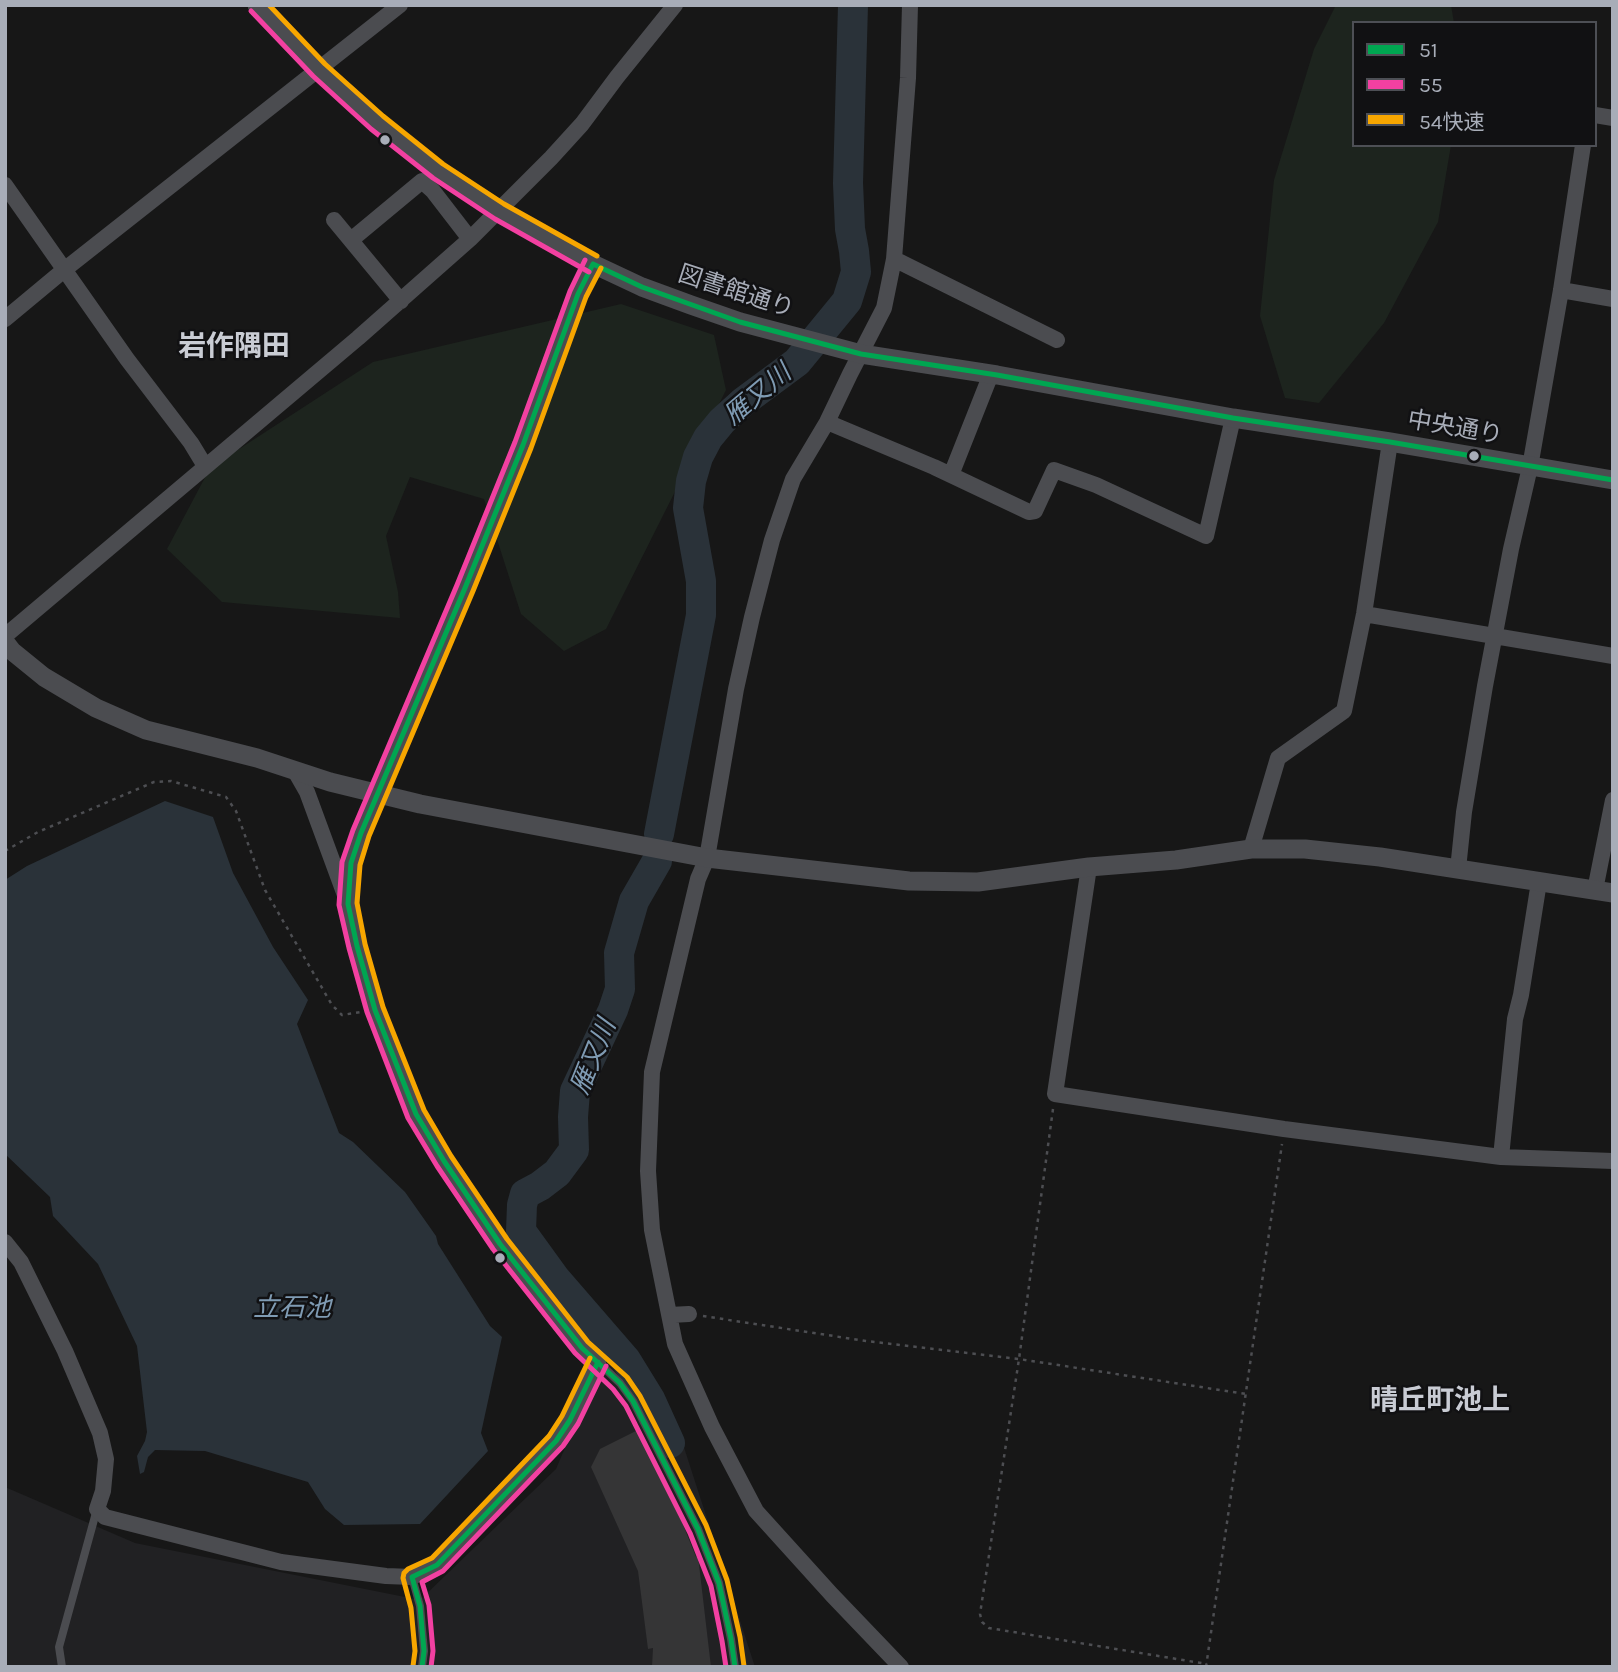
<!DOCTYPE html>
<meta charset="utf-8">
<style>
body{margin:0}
#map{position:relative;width:1618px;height:1672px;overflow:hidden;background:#171717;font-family:Karla,"Noto Sans JP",sans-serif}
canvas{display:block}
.frame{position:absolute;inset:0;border:7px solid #a8adb8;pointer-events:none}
.legend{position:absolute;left:1352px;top:21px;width:245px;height:126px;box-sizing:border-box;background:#111113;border:2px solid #4d4f55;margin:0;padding:9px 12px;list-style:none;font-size:21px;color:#a8adb8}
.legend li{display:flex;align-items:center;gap:14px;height:35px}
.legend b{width:35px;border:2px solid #4d4f55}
</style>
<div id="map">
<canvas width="1618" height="1672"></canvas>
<div class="frame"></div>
<ul class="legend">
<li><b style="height:9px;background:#00a651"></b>51</li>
<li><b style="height:9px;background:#f240a1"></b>55</li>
<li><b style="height:9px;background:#f7a600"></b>54快速</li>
</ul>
</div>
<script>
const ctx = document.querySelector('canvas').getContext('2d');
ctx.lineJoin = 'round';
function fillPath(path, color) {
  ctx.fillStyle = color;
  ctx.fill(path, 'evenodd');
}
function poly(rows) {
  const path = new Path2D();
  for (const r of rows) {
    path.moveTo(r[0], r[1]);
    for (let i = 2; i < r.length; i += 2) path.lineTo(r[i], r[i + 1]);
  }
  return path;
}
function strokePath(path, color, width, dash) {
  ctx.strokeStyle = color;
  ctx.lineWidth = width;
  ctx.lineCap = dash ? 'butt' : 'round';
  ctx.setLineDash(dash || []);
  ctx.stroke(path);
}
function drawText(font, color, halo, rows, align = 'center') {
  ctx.font = font + ' Karla,"Noto Sans JP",sans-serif';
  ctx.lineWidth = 5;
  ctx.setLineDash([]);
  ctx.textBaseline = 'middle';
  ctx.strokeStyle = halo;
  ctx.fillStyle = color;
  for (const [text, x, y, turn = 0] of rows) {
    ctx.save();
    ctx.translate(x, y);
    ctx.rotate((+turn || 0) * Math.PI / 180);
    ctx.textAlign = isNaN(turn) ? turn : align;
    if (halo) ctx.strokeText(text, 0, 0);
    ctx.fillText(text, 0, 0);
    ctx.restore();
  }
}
const built = poly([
 [615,1330,680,1435,755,1667,5,1667,5,1487,135,1543,420,1600,556,1469]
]);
const green = poly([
 [1336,5,1451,5,1454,23,1354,23,1354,145,1451,145,1438,222,1384,323,1319,403,1285,398,1260,316,1274,180,1314,49],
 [621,304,714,335,726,390,606,629,564,651,521,614,484,499,410,477,386,536,398,592,400,618,222,602,167,549,210,468,373,362]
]);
const water = poly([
 [165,801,213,817,233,873,273,947,308,1000,297,1024,339,1133,353,1142,405,1192,436,1236,438,1244,490,1326,502,1337,481,1433,488,1451,420,1524,344,1525,325,1509,308,1482,205,1451,155,1450,148,1457,144,1472,140,1474,137,1456,145,1441,147,1432,137,1346,98,1264,53,1216,50,1197,5,1154,5,880,27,866]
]);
const river = poly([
 [659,834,701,615,701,581,688,508,691,481,698,457,708,438,722,421,743,402,797,362,847,301,856,272,854,251,850,229,848,183,853,5],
 [657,861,634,901,619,953,620,989,613,1010,575,1091,573,1117,574,1150,557,1173,540,1186,525,1194,522,1205,521,1231,555,1278,626,1360,650,1399,670,1443]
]);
const building = poly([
 [640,1429,661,1470,696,1557,698,1556,711,1667,652,1667,653,1648,648,1649,638,1571,591,1467,600,1449]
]);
const path = poly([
 [5,851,38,832,154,782,171,781,226,797,236,811,265,890,332,1005,342,1015,361,1012],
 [1053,1109,1019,1359,980,1614,982,1622,989,1628,1207,1664],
 [703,1316,866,1341,1019,1359,1246,1394],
 [1206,1667,1282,1144]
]);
const service = poly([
 [598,1362,620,1383,633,1401,698,1529,719,1583,731,1639,735,1667],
 [412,1577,420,1606,424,1651,422,1667],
 [62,1667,59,1647,97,1509]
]);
const minor = poly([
 [1595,115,1613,118],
 [5,185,127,359,191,443,205,466],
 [334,220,401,301],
 [351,240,422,181,433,191,470,239],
 [894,259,1057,340],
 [1561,290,1613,299],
 [5,319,64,270,400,5],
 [827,422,934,467,1029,512,1035,511,1054,470,1096,485,1206,536,1233,418],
 [951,475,991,374],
 [1364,614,1613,656],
 [5,636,358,338,470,239,551,158,582,124,617,77,675,5],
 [295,771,307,792,346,898],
 [1251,849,1278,758,1344,711,1364,614,1390,442],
 [1089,867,1055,1094,1284,1129,1501,1157,1613,1161],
 [1458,869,1464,812,1485,686,1511,549,1530,467,1561,290,1583,145],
 [1595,890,1613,800],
 [1501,1157,1515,1019,1521,995,1539,882],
 [5,1242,21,1262,65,1351,100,1433,106,1459,103,1491,97,1509,105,1517,281,1562,386,1576,412,1577,437,1565,556,1441,570,1420,598,1362,582,1348,500,1244,444,1161,416,1114,375,1010,357,946,348,904,351,863,361,833,465,588,523,445,578,294,593,264],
 [670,1315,689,1314],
 [901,1667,832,1595,756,1511,712,1427,675,1344,652,1230,648,1171,652,1072,698,879,707,858,736,689,752,617,772,540,793,479,827,422,850,374,884,308,894,259,908,78,910,5]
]);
const tertiary = poly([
 [257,5,319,70,377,123,438,171,499,211,593,264,642,287,691,305,740,322,861,354,997,375,1233,418,1390,442,1613,480],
 [5,642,12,651,44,677,96,708,146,730,257,758,330,782,420,804,707,858,909,881,978,882,1089,867,1176,860,1251,849,1305,849,1380,857,1613,893]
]);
const bus1 = poly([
 [593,264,578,294,523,445,465,588,361,833,351,863,348,904,357,946,375,1010,416,1114,444,1161,500,1244,582,1348,620,1383,633,1401,698,1529,719,1583,731,1639,735,1667],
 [593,264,642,287,740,322,861,354,997,375,1233,418,1390,442,1613,480],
 [422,1667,424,1651,420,1606,412,1577,437,1565,556,1441,570,1420,598,1362]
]);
const bus2 = poly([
 [251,11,313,76,371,129,433,178,495,219,589,272],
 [585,260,570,291,515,442,457,585,353,830,342,862,339,905,349,948,367,1012,408,1118,437,1166,493,1249,575,1353,613,1389,626,1406,690,1533,711,1586,722,1641,726,1667],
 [431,1667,433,1651,429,1605,422,1582,443,1571,563,1446,578,1424,606,1366]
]);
const bus3 = poly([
 [269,5,325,64,383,116,443,164,504,204,597,256],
 [601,268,586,297,531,448,473,591,369,836,360,865,357,903,365,944,383,1007,424,1110,451,1156,507,1239,588,1342,627,1377,640,1396,706,1525,727,1580,740,1637,744,1666],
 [413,1666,415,1651,411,1608,403,1578,404,1573,408,1569,432,1558,549,1436,562,1416,590,1358]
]);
const markers = [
 [385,140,6,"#a8adb8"],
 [1474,456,6,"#a8adb8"],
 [500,1258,6,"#a8adb8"]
];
const streetNames = [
 ["図書館通り",736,292,18],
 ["中央通り",1455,428,10]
];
const waterNames = [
 ["雁又川",758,395,-40],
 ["雁又川",594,1057,-68],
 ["立石池",292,1309]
];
const quarterNames = [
 ["岩作隅田",234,347],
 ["晴丘町池上",1440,1401]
];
fillPath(built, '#212123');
fillPath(green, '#1d241e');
fillPath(water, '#2a3239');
strokePath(river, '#2a3239', 30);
fillPath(building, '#353536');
strokePath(path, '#4d4e52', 2.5, [3.5, 5]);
strokePath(service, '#4b4c50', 8);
strokePath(minor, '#4b4c50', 16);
strokePath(tertiary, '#4b4c50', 19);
strokePath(bus1, '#00a651', 5);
strokePath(bus2, '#f240a1', 5);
strokePath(bus3, '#f7a600', 5);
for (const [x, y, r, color] of markers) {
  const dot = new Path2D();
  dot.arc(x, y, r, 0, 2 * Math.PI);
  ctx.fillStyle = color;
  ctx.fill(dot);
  strokePath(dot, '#111113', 2.5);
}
drawText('24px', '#a8adb8', '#111113', streetNames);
drawText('italic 26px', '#7f9bb3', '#111113', waterNames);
drawText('bold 28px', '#c9ccd4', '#111113', quarterNames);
</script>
